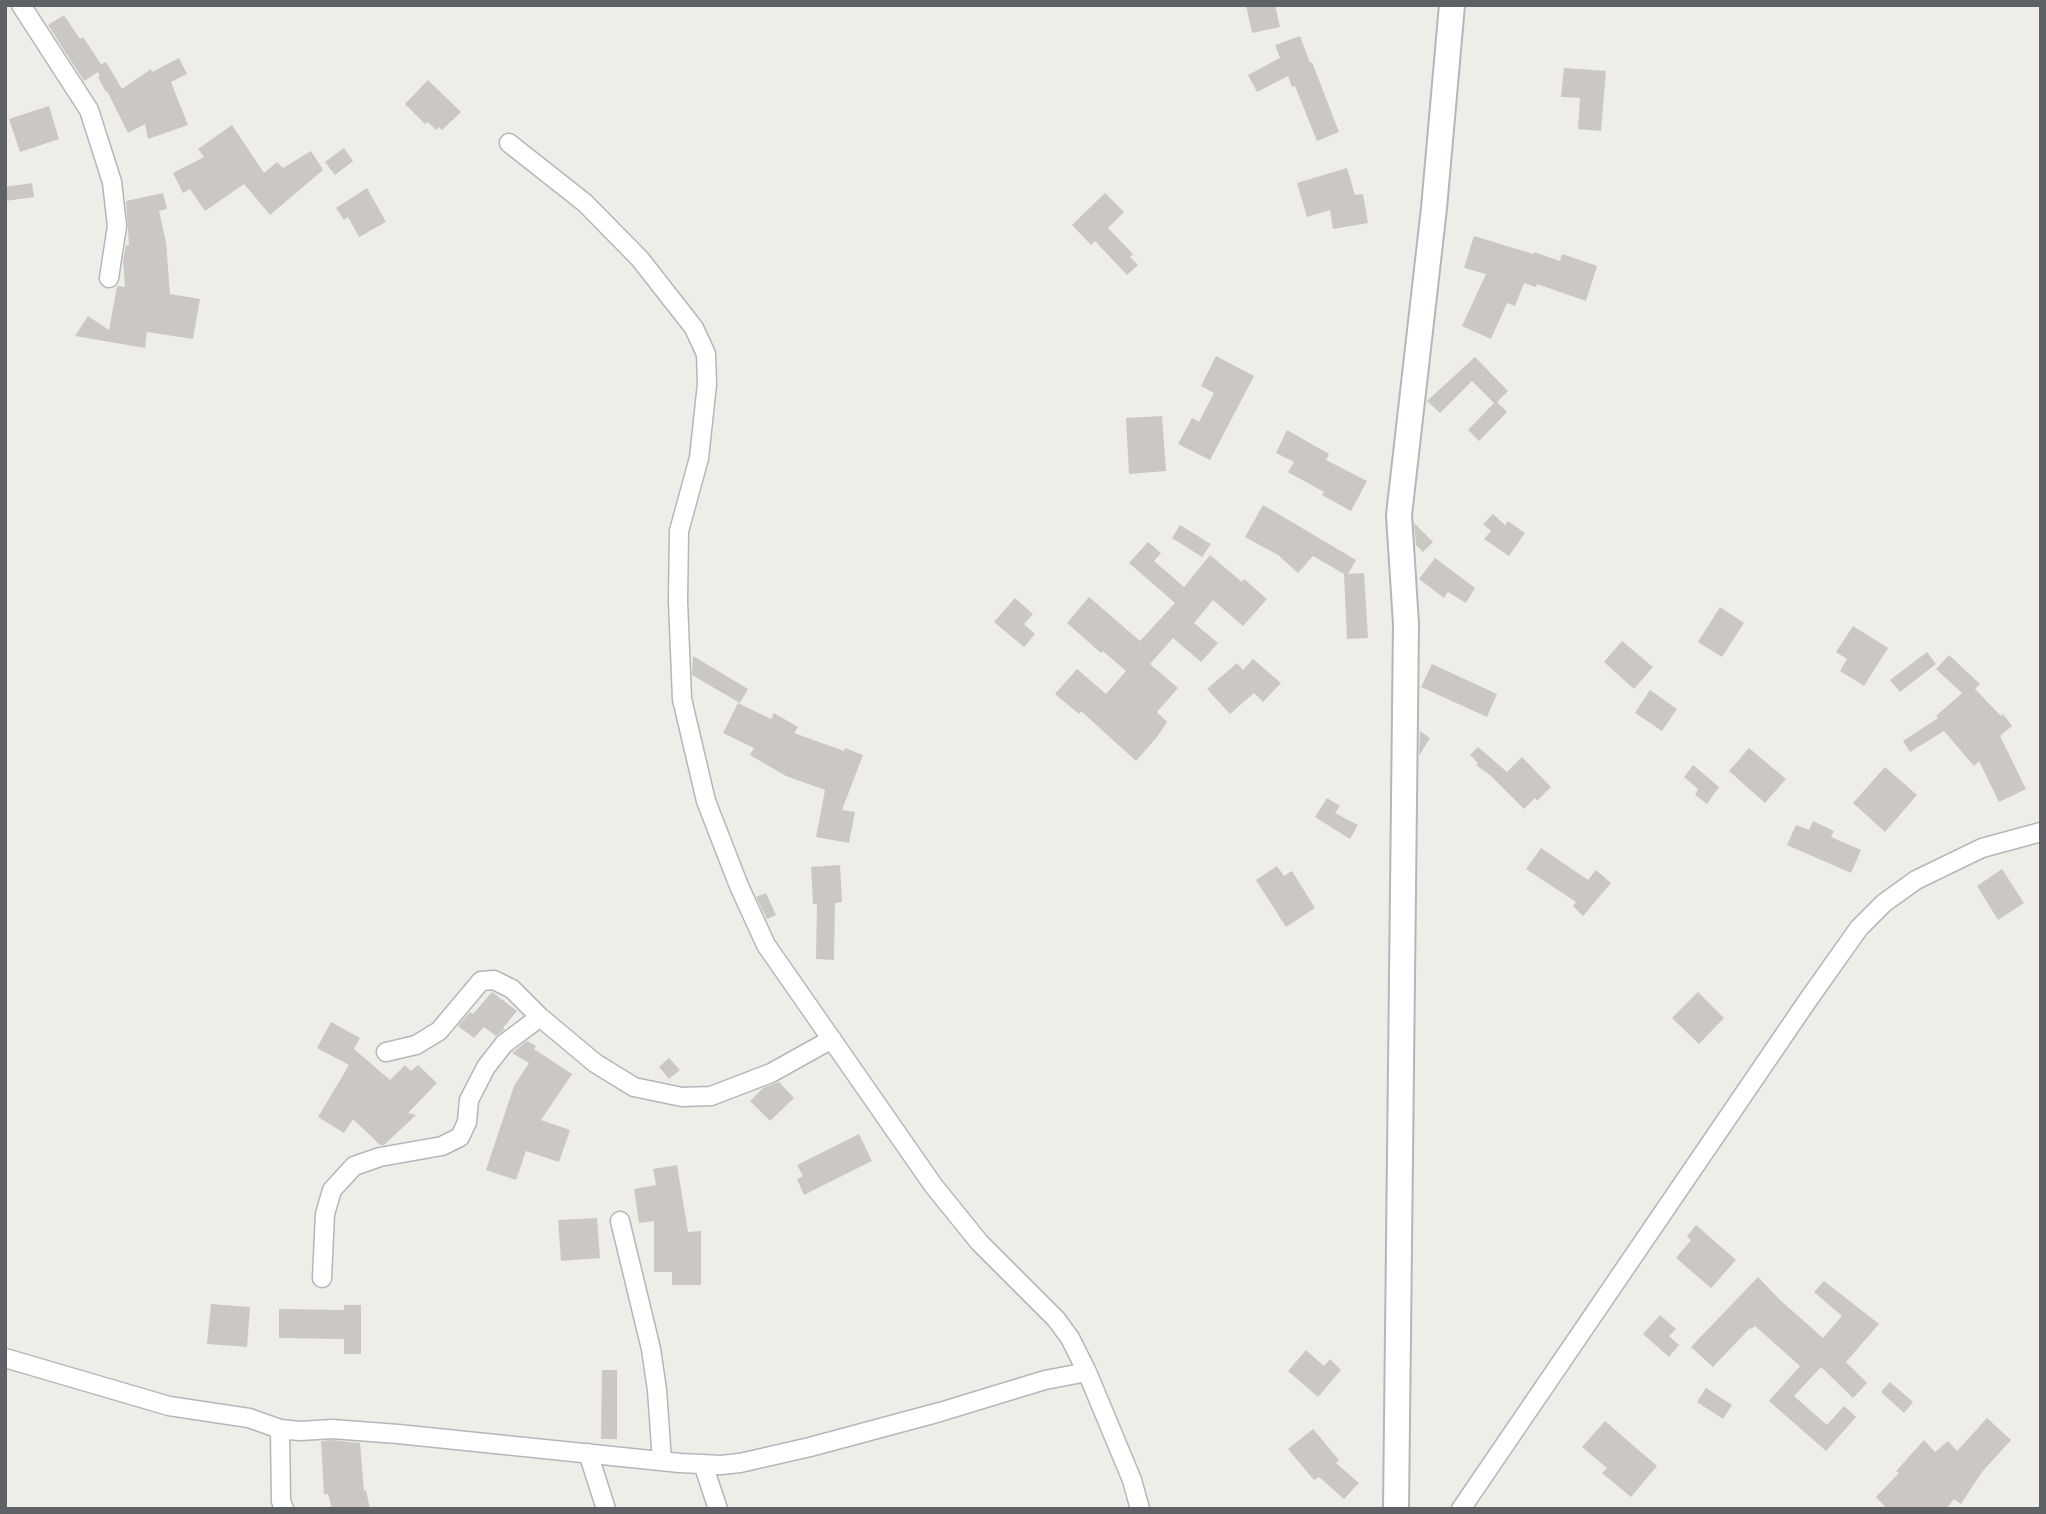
<!DOCTYPE html>
<style>
body{margin:0}
#map{position:relative;width:2046px;height:1514px;overflow:hidden;background:#efede7;font-family:"DejaVu Sans",sans-serif}
canvas{display:block}
.frame{position:absolute;inset:0;border:7px solid #5e6266;pointer-events:none}
</style>
<div id="map">
<canvas width="2046" height="1514"></canvas>
<div class="frame"></div>
</div>
<script>
const ctx = document.querySelector('canvas').getContext('2d');
ctx.lineJoin = 'round';
function fillPath(path, color) {
  ctx.fillStyle = color;
  ctx.fill(path, 'evenodd');
}
function poly(rows) {
  const path = new Path2D();
  for (const r of rows) {
    path.moveTo(r[0], r[1]);
    for (let i = 2; i < r.length; i += 2) path.lineTo(r[i], r[i + 1]);
  }
  return path;
}
function strokePath(path, color, width, dash) {
  ctx.strokeStyle = color;
  ctx.lineWidth = width;
  ctx.lineCap = dash ? 'butt' : 'round';
  ctx.setLineDash(dash || []);
  ctx.stroke(path);
}
const building = poly([
 [1246,5,1275,5,1280,27,1252,33],
 [64,15,80,39,83,37,101,64,106,62,122,89,151,69,152,72,179,58,187,74,171,82,188,125,148,139,145,124,128,133,107,91,106,92,98,77,100,76,98,72,84,81,48,25],
 [1300,36,1310,63,1312,62,1339,132,1317,141,1295,86,1292,87,1288,76,1257,92,1248,75,1280,58,1275,45],
 [1564,68,1606,71,1601,131,1578,129,1580,98,1561,97],
 [428,80,461,112,442,130,439,127,436,130,428,122,425,124,405,104],
 [49,106,59,139,20,152,9,119],
 [232,125,264,173,277,162,283,168,311,151,323,170,270,215,244,184,205,211,190,189,183,193,173,173,204,157,198,149],
 [344,148,353,161,335,175,325,162],
 [1347,168,1355,195,1363,194,1368,223,1333,229,1330,210,1307,217,1297,183],
 [32,183,34,197,5,201,5,187],
 [367,188,386,222,359,237,348,217,344,220,336,208],
 [163,193,167,209,159,211,166,242,170,294,200,299,193,339,147,332,145,348,75,336,88,316,109,330,117,286,125,287,123,261,126,245,129,245,126,201],
 [1105,193,1124,212,1108,228,1133,254,1130,257,1138,265,1127,275,1095,241,1091,245,1072,225],
 [1474,236,1533,254,1534,252,1560,261,1562,254,1597,266,1586,301,1537,284,1536,287,1524,283,1515,306,1507,303,1491,339,1462,326,1486,274,1464,268],
 [1216,356,1254,376,1210,460,1178,444,1192,418,1199,422,1214,393,1201,386],
 [1475,357,1508,391,1497,402,1507,412,1479,441,1468,430,1494,403,1472,381,1440,413,1427,401],
 [1162,416,1166,471,1129,474,1126,418],
 [1287,430,1329,454,1326,460,1367,481,1351,511,1322,495,1324,492,1288,472,1294,462,1276,453],
 [1263,505,1356,560,1348,574,1364,573,1368,638,1347,639,1344,574,1313,556,1298,573,1278,555,1245,537],
 [1493,514,1505,525,1508,521,1525,533,1509,556,1484,539,1491,531,1483,524],
 [1414,523,1433,542,1423,552,1416,545],
 [1180,525,1211,544,1202,557,1172,538],
 [1148,542,1161,553,1154,561,1184,587,1210,555,1242,582,1244,579,1267,599,1243,626,1213,600,1194,623,1218,643,1201,662,1173,638,1150,664,1178,688,1157,712,1167,722,1157,737,1136,761,1081,711,1079,714,1055,694,1077,669,1106,694,1126,671,1103,651,1101,653,1067,623,1089,597,1140,641,1175,603,1129,563],
 [1435,558,1475,588,1466,603,1448,592,1444,598,1419,579],
 [1015,598,1033,614,1024,624,1035,634,1024,647,994,622],
 [1720,607,1744,623,1722,657,1698,642],
 [1853,626,1888,648,1864,686,1840,671,1847,659,1836,652],
 [1622,641,1653,667,1634,689,1604,662],
 [1927,652,1936,664,1900,692,1890,680],
 [1949,655,1980,684,1975,689,2001,716,2003,714,2012,726,2000,736,2026,789,1999,802,1979,761,1974,766,1944,731,1910,752,1903,741,1938,718,1936,716,1962,693,1936,669],
 [693,656,748,689,740,703,692,675],
 [1253,659,1281,683,1263,702,1254,693,1230,714,1207,689,1237,663,1243,670],
 [1432,664,1497,694,1487,717,1421,687],
 [1650,690,1677,709,1662,731,1635,713],
 [738,703,771,719,774,713,798,727,794,733,844,751,845,748,863,755,842,810,855,812,849,843,816,837,825,790,786,776,750,755,754,748,723,733],
 [1420,731,1430,738,1420,754,1419,754],
 [1478,747,1507,772,1522,757,1551,787,1537,801,1535,798,1524,809,1491,776,1476,765,1478,763,1470,755],
 [1749,748,1786,779,1765,803,1729,771],
 [1693,765,1719,787,1707,804,1695,795,1698,789,1684,777],
 [1885,767,1917,795,1885,832,1853,803],
 [1327,798,1340,806,1335,813,1358,825,1350,839,1315,817],
 [1813,821,1834,831,1831,837,1861,850,1851,873,1787,845,1796,825,1809,830],
 [1541,848,1588,880,1596,870,1611,883,1583,916,1573,906,1576,902,1526,869],
 [840,865,842,902,835,903,834,960,816,959,817,904,813,904,811,867],
 [1277,866,1284,876,1292,871,1315,908,1286,927,1256,880],
 [2002,869,2024,903,1998,920,1977,886],
 [766,893,776,915,767,919,756,897],
 [492,992,517,1011,503,1028,505,1029,496,1036,484,1027,474,1038,458,1026,470,1012,473,1014],
 [1698,992,1724,1018,1699,1044,1672,1018],
 [331,1022,360,1038,354,1049,390,1080,405,1065,411,1071,418,1065,437,1083,408,1113,416,1115,384,1145,380,1145,353,1119,344,1133,318,1117,349,1065,317,1048],
 [527,1041,536,1046,534,1049,572,1074,541,1120,570,1130,559,1162,526,1151,516,1180,486,1170,514,1086,529,1063,512,1053],
 [669,1058,680,1070,669,1079,659,1067],
 [779,1082,794,1098,770,1121,750,1101,763,1088],
 [859,1134,872,1161,804,1195,797,1179,803,1176,797,1165],
 [677,1165,688,1232,701,1231,701,1285,672,1285,672,1272,654,1272,654,1221,639,1223,634,1189,656,1185,653,1169],
 [597,1218,600,1258,561,1261,558,1220],
 [1696,1225,1736,1260,1711,1288,1676,1258,1691,1240,1687,1236],
 [1758,1277,1780,1300,1823,1338,1842,1316,1814,1292,1824,1281,1879,1324,1846,1362,1867,1383,1853,1398,1821,1367,1794,1396,1827,1425,1844,1406,1856,1417,1826,1451,1769,1401,1800,1366,1755,1326,1751,1329,1750,1328,1713,1367,1691,1347],
 [211,1304,250,1307,247,1347,207,1344],
 [344,1305,361,1305,361,1354,344,1354,344,1339,279,1338,279,1309,344,1310],
 [1660,1315,1676,1329,1669,1336,1679,1345,1669,1357,1643,1334],
 [1306,1350,1324,1366,1330,1359,1341,1370,1318,1397,1288,1371],
 [602,1370,617,1370,617,1439,601,1439],
 [1890,1382,1913,1402,1904,1413,1881,1392],
 [1706,1388,1732,1405,1723,1419,1697,1402],
 [1987,1418,2011,1440,1982,1472,1961,1504,1954,1499,1946,1509,1887,1509,1876,1497,1899,1473,1896,1471,1924,1440,1935,1452,1948,1441,1957,1451],
 [1605,1421,1657,1466,1631,1497,1602,1473,1607,1468,1582,1447],
 [1313,1429,1339,1460,1336,1463,1359,1483,1344,1499,1319,1477,1314,1480,1288,1449],
 [332,1440,360,1443,364,1491,366,1490,370,1509,332,1509,328,1494,324,1494,321,1441]
]);
const street = poly([
 [21,5,89,110,112,182,117,226,109,278],
 [509,143,585,203,640,259,694,328,706,354,707,384,699,458,679,531,678,601,682,699,706,801,739,886,766,945,933,1185,979,1242,1056,1319,1070,1338,1087,1372],
 [386,1052,416,1045,439,1031,481,981,494,980,512,989,540,1017],
 [620,1221,651,1349,657,1390,662,1461],
 [322,1278,325,1214,332,1190,354,1166,380,1157,442,1146,460,1137,467,1122,469,1100,486,1067,504,1044,540,1017,595,1063,634,1087,682,1097,711,1096,771,1073,832,1039],
 [5,1358,169,1406,249,1418,280,1429,300,1431,332,1429,398,1434,680,1463,721,1465,740,1463,810,1447,940,1412,1045,1380,1087,1372,1132,1480,1140,1509],
 [280,1429,281,1501,284,1509],
 [588,1453,606,1509],
 [703,1464,718,1509],
 [1461,1509,1808,1000,1859,928,1884,903,1916,880,1982,848,2041,832]
]);
const secondary = poly([
 [1396,1509,1406,624,1399,515,1434,208,1452,5]
]);
fillPath(building, '#cbc8c4');
strokePath(street, '#b4b7ba', 21);
strokePath(secondary, '#b3b6ba', 28);
strokePath(street, '#fff', 18);
strokePath(secondary, '#fff', 24);
</script>
